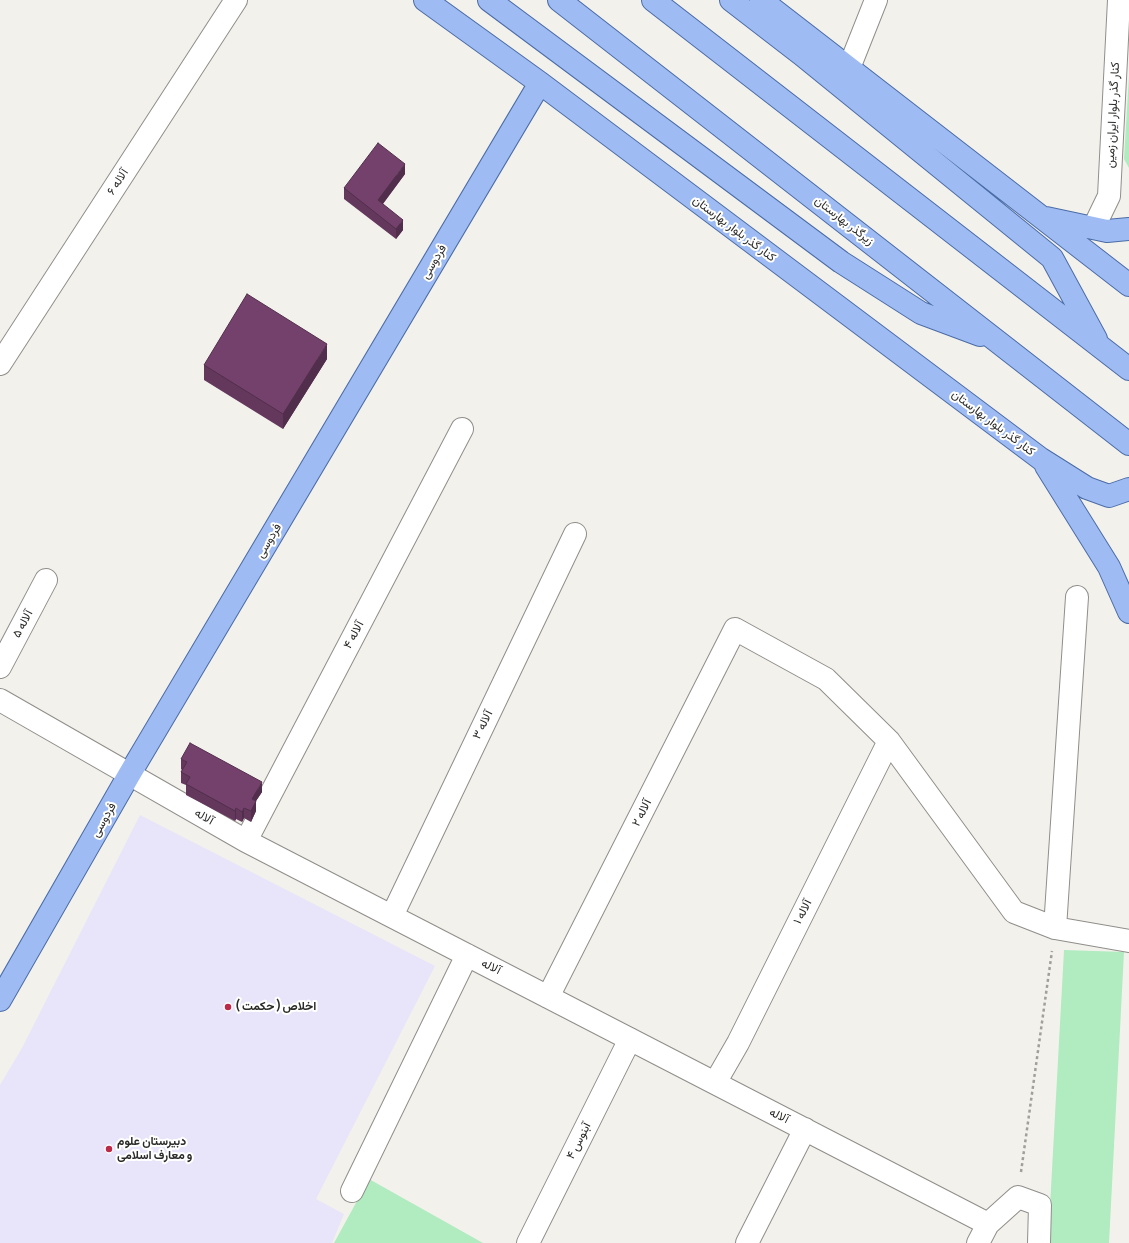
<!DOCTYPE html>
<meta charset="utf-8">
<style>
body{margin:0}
canvas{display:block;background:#f3f1ec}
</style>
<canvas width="1129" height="1243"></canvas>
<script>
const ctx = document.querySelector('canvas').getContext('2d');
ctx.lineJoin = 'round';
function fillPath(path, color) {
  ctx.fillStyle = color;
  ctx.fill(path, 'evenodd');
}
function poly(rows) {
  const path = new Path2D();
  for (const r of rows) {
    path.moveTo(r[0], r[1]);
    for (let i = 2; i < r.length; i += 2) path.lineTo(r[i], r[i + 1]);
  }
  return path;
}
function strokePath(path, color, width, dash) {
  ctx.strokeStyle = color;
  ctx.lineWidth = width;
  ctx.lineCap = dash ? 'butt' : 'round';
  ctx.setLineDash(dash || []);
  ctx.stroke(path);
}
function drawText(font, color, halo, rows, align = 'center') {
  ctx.font = font + ' Bitter,Vazirmatn,serif';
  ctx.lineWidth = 4;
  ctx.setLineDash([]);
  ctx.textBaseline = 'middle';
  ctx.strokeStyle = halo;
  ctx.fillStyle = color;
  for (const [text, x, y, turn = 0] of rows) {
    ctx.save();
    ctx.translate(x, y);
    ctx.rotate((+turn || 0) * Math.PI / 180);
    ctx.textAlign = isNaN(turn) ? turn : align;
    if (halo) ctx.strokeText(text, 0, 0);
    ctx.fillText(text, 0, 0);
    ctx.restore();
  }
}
const education = poly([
 [140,815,435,966,316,1199,344,1214,332,1243,0,1243,0,1085,22,1048]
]);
const green = poly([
 [1129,75,1129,168,1124,159],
 [1064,950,1124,952,1109,1243,1048,1243],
 [369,1179,483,1243,334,1243]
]);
const path = poly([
 [1021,1172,1052,951]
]);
const minor = poly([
 [849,68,876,0],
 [1094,227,1109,196,1119,0],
 [0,364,236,0],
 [0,667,46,580],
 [0,700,246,841,988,1224],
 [246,841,462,429],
 [392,916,575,534],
 [1055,928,1077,597],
 [548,997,735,629,826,679,889,741,1014,912,1055,928,1129,941],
 [715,1083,738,1043,889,741],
 [352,1191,467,955],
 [528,1243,630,1039],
 [747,1243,805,1129],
 [978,1243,988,1224,1018,1197,1040,1205,1039,1243]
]);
const major = poly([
 [425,0,540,83,1041,459,1087,488,1109,496,1129,489],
 [489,0,841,262,921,313,980,335],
 [559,0,1129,444],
 [653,0,1129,369],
 [731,0,801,54,1052,258,1096,339],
 [761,0,1129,285],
 [1046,218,1107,231,1129,229],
 [1046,466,1109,567,1129,612],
 [0,1000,129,775,540,83]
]);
const wall = poly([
 [405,174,383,204,403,230,396,239,344,199,344,188],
 [327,359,283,429,204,380,204,365],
 [181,759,262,792,256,801,256,811,251,822,244,818,242,822,236,819,235,821,186,795,186,785,181,783,181,772,182,770,181,769]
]);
const shadedWall = poly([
 [405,164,405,174,378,210,378,200],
 [403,220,403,230,396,239,396,229],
 [327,344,327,359,283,429,283,414],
 [262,782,262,792,256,801,256,811,251,822,251,811,252,799],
 [236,808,236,819,235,821,235,811],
 [244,808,244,818,242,822,242,812]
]);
const building = poly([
 [378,143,405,164,378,200,403,220,396,229,344,188,378,143],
 [247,294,327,344,283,414,204,365,247,294],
 [190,743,262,782,252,799,256,801,251,811,244,808,242,812,236,808,235,811,186,784,190,777,181,772,187,762,181,759,190,743]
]);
const markers = [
 [228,1007,4,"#bb2a48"],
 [109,1149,4,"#bb2a48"]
];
const streetNames = [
 ["کنار گذر بلوار ایران زمین",1113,115,-87],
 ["آلاله ۶",118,182,-57],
 ["زیرگذر بهارستان",844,221,38],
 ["کنار گذر بلوار بهارستان",734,229,37],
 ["فردوسی",434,262,-59],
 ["کنار گذر بلوار بهارستان",993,423,37],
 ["فردوسی",269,541,-59],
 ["آلاله ۵",23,624,-62],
 ["آلاله ۴",354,635,-62],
 ["آلاله ۳",483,725,-64],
 ["آلاله ۲",642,813,-63],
 ["آلاله",204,817,30],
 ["فردوسی",104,820,-60],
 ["آلاله ۱",803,912,-63],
 ["آلاله",491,967,27],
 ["آلاله",779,1116,27],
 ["آبنوس ۴",579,1141,-63]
];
const poiNames = [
 ["اخلاص ( حکمت )",236,1007],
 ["دبیرستان علوم",117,1142],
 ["و معارف اسلامی",117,1156]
];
fillPath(education, '#e8e4fa');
fillPath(green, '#b0ecc0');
strokePath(minor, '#908e8a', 24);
strokePath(major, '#4b6ca7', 24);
strokePath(path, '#a09f9b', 2.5, [3, 3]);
strokePath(minor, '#fff', 22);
strokePath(major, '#9ebcf3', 22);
fillPath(wall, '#64385d');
fillPath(shadedWall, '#512e4c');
fillPath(building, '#74416c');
strokePath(building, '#512e4c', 1);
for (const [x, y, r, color] of markers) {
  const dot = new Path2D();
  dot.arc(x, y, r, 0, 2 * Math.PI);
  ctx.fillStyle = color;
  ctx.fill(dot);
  strokePath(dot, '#fff', 1.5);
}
drawText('12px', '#2a2a28', '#fff', streetNames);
drawText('bold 12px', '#2a2a28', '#fff', poiNames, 'left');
</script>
